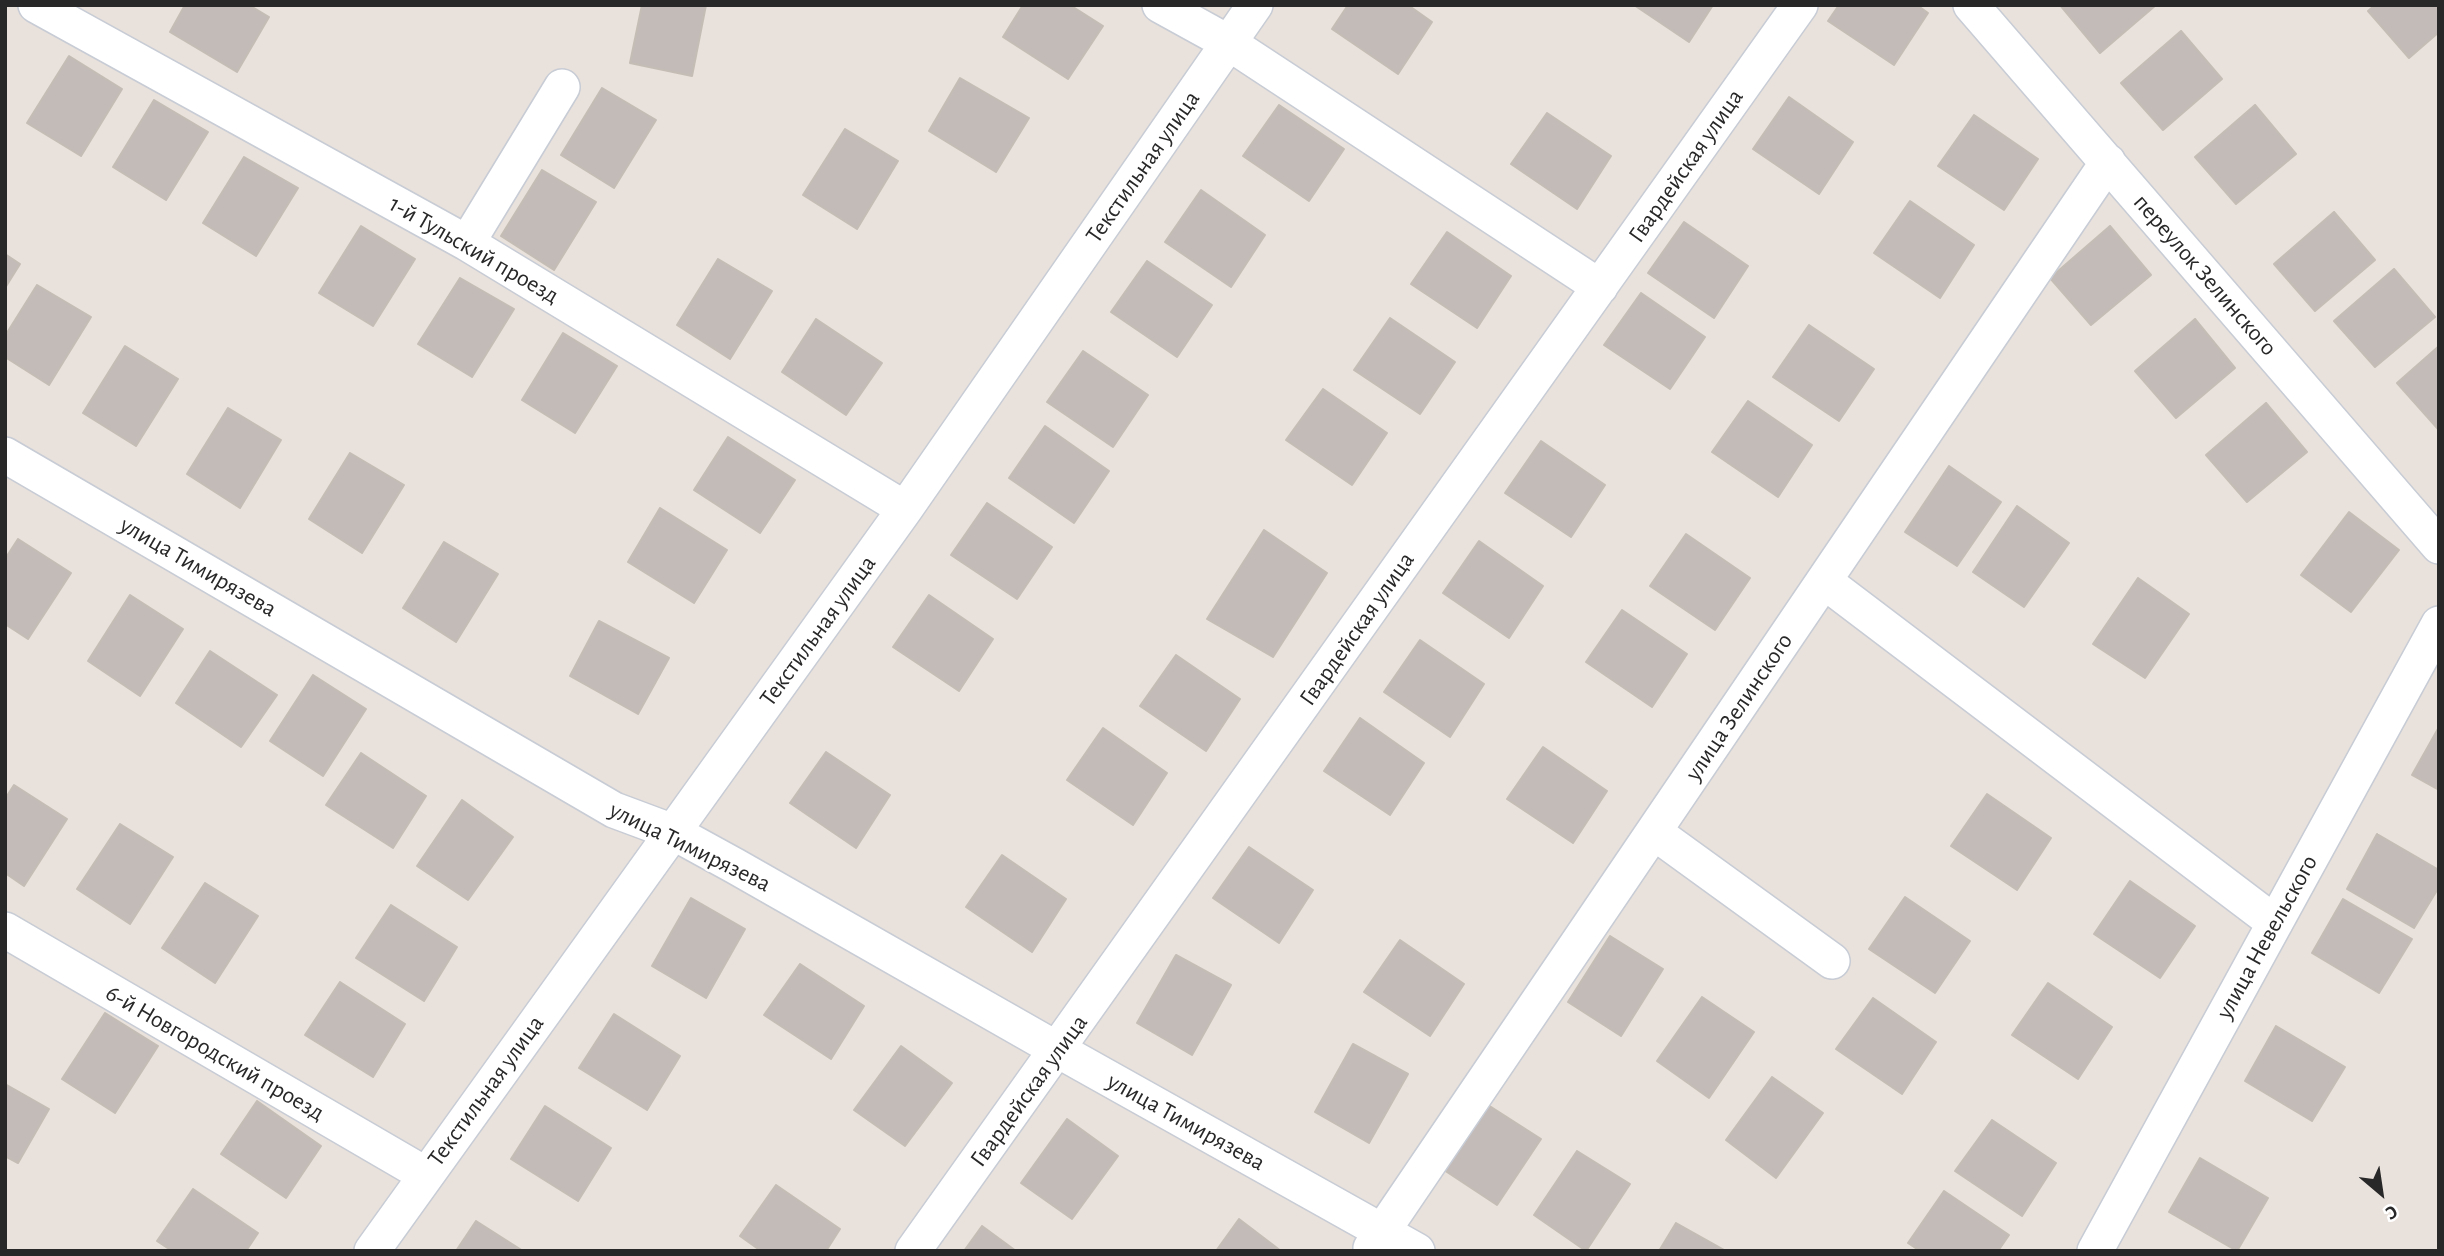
<!DOCTYPE html>
<meta charset="utf-8">
<style>
body{margin:0}
#map{position:relative;width:2444px;height:1256px;overflow:hidden;background:#e9e1db;font-family:"Alegreya Sans",sans-serif}
canvas{display:block}
.frame{position:absolute;inset:0;border:7px solid #282828;pointer-events:none}
.north{position:absolute;left:2346px;top:1158px;width:70px;height:70px;-webkit-text-stroke:5px #fff;paint-order:stroke;rotate:151deg;font-size:19px;font-weight:700;line-height:28px;text-align:center;color:#282828}
.north::after{content:'';display:block;margin:auto;width:24px;height:32px;background:#282828;clip-path:polygon(50% 0,100% 100%,50% 72%,0 100%)}
</style>
<div id="map">
<canvas width="2444" height="1256"></canvas>
<div class="frame"></div>
<div class="north">С</div>
</div>
<script>
const ctx = document.querySelector('canvas').getContext('2d');
ctx.lineJoin = 'round';
function fillPath(path, color) {
  ctx.fillStyle = color;
  ctx.fill(path, 'evenodd');
}
function poly(rows) {
  const path = new Path2D();
  for (const r of rows) {
    path.moveTo(r[0], r[1]);
    for (let i = 2; i < r.length; i += 2) path.lineTo(r[i], r[i + 1]);
  }
  return path;
}
function strokePath(path, color, width, dash) {
  ctx.strokeStyle = color;
  ctx.lineWidth = width;
  ctx.lineCap = dash ? 'butt' : 'round';
  ctx.setLineDash(dash || []);
  ctx.stroke(path);
}
function drawText(font, color, halo, rows, align = 'center') {
  ctx.font = font + ' "Alegreya Sans",sans-serif';
  ctx.lineWidth = 5;
  ctx.setLineDash([]);
  ctx.textBaseline = 'middle';
  ctx.strokeStyle = halo;
  ctx.fillStyle = color;
  for (const [text, x, y, turn = 0] of rows) {
    ctx.save();
    ctx.translate(x, y);
    ctx.rotate((+turn || 0) * Math.PI / 180);
    ctx.textAlign = isNaN(turn) ? turn : align;
    if (halo) ctx.strokeText(text, 0, 0);
    ctx.fillText(text, 0, 0);
    ctx.restore();
  }
}
const building = poly([
 [185,5,249,5,269,17,237,72,170,32,185,5],
 [642,5,706,5,692,76,630,63,642,5],
 [1023,5,1070,5,1103,26,1068,79,1003,37,1023,5],
 [1348,5,1408,5,1432,22,1398,74,1332,29,1348,5],
 [1634,5,1713,5,1689,42,1634,5],
 [1839,5,1917,5,1928,13,1894,65,1828,21,1839,5],
 [2060,5,2156,5,2100,53,2060,5],
 [2375,5,2439,5,2439,32,2409,58,2368,11,2375,5],
 [2181,31,2222,79,2163,130,2121,83,2181,31],
 [69,56,122,89,81,156,27,123,69,56],
 [960,78,1029,118,996,172,929,131,960,78],
 [602,88,656,120,614,188,561,155,602,88],
 [1789,97,1853,142,1819,194,1753,149,1789,97],
 [154,100,208,132,166,200,113,167,154,100],
 [1279,105,1344,149,1309,201,1243,156,1279,105],
 [2255,105,2296,154,2236,204,2195,157,2255,105],
 [1547,113,1611,156,1577,209,1511,164,1547,113],
 [1974,115,2038,159,2004,210,1938,166,1974,115],
 [845,129,898,161,857,229,803,195,845,129],
 [244,157,298,188,256,256,203,223,244,157],
 [542,170,596,202,554,270,501,236,542,170],
 [1201,190,1265,235,1231,287,1165,242,1201,190],
 [1910,201,1974,245,1940,298,1874,253,1910,201],
 [2334,212,2375,260,2315,311,2274,264,2334,212],
 [1684,222,1748,266,1714,318,1648,273,1684,222],
 [361,226,415,259,373,326,319,293,361,226],
 [2110,226,2151,275,2091,325,2050,278,2110,226],
 [1447,232,1511,276,1477,328,1411,284,1447,232],
 [5,254,20,264,5,288,5,254],
 [718,259,772,291,730,359,677,325,718,259],
 [1147,261,1212,305,1177,357,1111,312,1147,261],
 [2394,269,2435,317,2375,367,2334,321,2394,269],
 [460,278,514,309,472,377,418,344,460,278],
 [37,285,91,317,49,385,5,357,5,336,37,285],
 [1641,293,1705,337,1670,389,1604,345,1641,293],
 [1390,318,1455,362,1420,414,1354,370,1390,318],
 [816,319,882,363,846,415,782,372,816,319],
 [2195,319,2235,368,2176,418,2135,371,2195,319],
 [1809,325,1874,369,1839,421,1773,377,1809,325],
 [563,333,617,366,575,433,522,400,563,333],
 [125,346,178,379,136,446,83,413,125,346],
 [2439,346,2439,429,2438,429,2397,383,2439,346],
 [1083,351,1148,395,1113,447,1047,402,1083,351],
 [1323,389,1387,433,1352,485,1286,440,1323,389],
 [1748,401,1812,445,1778,497,1712,452,1748,401],
 [2266,403,2307,452,2247,502,2206,455,2266,403],
 [228,408,281,440,240,508,187,474,228,408],
 [1045,426,1109,471,1074,523,1009,478,1045,426],
 [728,437,795,480,760,533,694,490,728,437],
 [1541,441,1605,485,1571,537,1505,493,1541,441],
 [350,453,404,485,362,553,309,519,350,453],
 [1949,466,2001,502,1957,566,1905,532,1949,466],
 [987,503,1052,547,1017,599,951,555,987,503],
 [2017,506,2069,543,2024,607,1973,572,2017,506],
 [660,508,727,550,694,603,628,562,660,508],
 [2349,512,2399,550,2351,612,2301,575,2349,512],
 [1264,530,1327,573,1273,657,1207,619,1264,530],
 [1686,534,1750,578,1715,630,1650,586,1686,534],
 [18,539,71,573,28,639,5,624,5,559,18,539],
 [1479,541,1543,586,1509,638,1443,593,1479,541],
 [444,542,498,574,456,642,403,608,444,542],
 [2138,578,2189,614,2145,678,2093,644,2138,578],
 [130,595,183,629,140,696,88,661,130,595],
 [929,595,993,639,959,691,893,647,929,595],
 [1622,610,1687,654,1652,707,1586,662,1622,610],
 [599,621,669,658,638,714,570,676,599,621],
 [1420,640,1484,684,1450,737,1384,692,1420,640],
 [210,651,277,695,241,747,176,703,210,651],
 [1176,655,1240,699,1206,751,1140,706,1176,655],
 [313,675,366,709,323,776,270,741,313,675],
 [1360,718,1424,763,1390,815,1324,771,1360,718],
 [2439,727,2439,790,2412,775,2439,727],
 [1103,728,1167,773,1133,825,1067,780,1103,728],
 [1543,747,1607,791,1573,843,1507,799,1543,747],
 [826,752,890,795,856,848,790,803,826,752],
 [361,753,426,796,393,848,326,805,361,753],
 [14,785,67,819,24,886,5,873,5,799,14,785],
 [1987,794,2051,838,2017,890,1951,846,1987,794],
 [462,800,513,837,468,900,417,866,462,800],
 [120,824,173,857,130,924,77,889,120,824],
 [2377,834,2439,870,2439,887,2414,928,2347,889,2377,834],
 [1249,847,1313,890,1279,943,1213,898,1249,847],
 [1002,855,1066,899,1032,952,966,907,1002,855],
 [2130,881,2195,926,2160,978,2094,934,2130,881],
 [205,883,258,916,215,983,162,948,205,883],
 [1905,897,1970,941,1935,993,1869,949,1905,897],
 [691,898,745,929,706,998,652,966,691,898],
 [2343,899,2412,939,2379,993,2312,953,2343,899],
 [391,905,457,947,424,1001,356,958,391,905],
 [1610,936,1663,969,1621,1036,1568,1002,1610,936],
 [1400,940,1464,984,1430,1036,1364,992,1400,940],
 [1176,955,1231,985,1192,1055,1137,1023,1176,955],
 [800,964,864,1006,831,1059,764,1015,800,964],
 [340,982,405,1024,373,1077,305,1035,340,982],
 [2048,983,2112,1027,2078,1079,2012,1035,2048,983],
 [1702,997,1754,1032,1709,1098,1657,1061,1702,997],
 [1873,998,1936,1042,1902,1094,1836,1049,1873,998],
 [105,1013,158,1046,115,1113,62,1079,105,1013],
 [614,1014,680,1056,647,1110,579,1068,614,1014],
 [2276,1026,2345,1067,2312,1121,2245,1081,2276,1026],
 [1353,1044,1408,1074,1369,1143,1315,1112,1353,1044],
 [901,1046,952,1083,905,1146,854,1110,901,1046],
 [1772,1077,1823,1113,1776,1178,1726,1140,1772,1077],
 [5,1084,49,1109,18,1163,5,1156,5,1084],
 [257,1101,321,1146,286,1198,221,1154,257,1101],
 [1488,1105,1541,1139,1497,1205,1444,1170,1488,1105],
 [545,1106,611,1148,578,1201,511,1159,545,1106],
 [1067,1119,1118,1156,1072,1219,1021,1183,1067,1119],
 [1992,1120,2056,1163,2022,1216,1955,1171,1992,1120],
 [1577,1151,1630,1184,1586,1251,1534,1215,1577,1151],
 [2200,1158,2268,1198,2237,1251,2169,1212,2200,1158],
 [776,1185,840,1229,826,1251,761,1251,740,1236,776,1185],
 [193,1189,258,1233,246,1251,172,1251,157,1241,193,1189],
 [1944,1191,2009,1235,1998,1251,1920,1251,1908,1243,1944,1191],
 [1239,1219,1281,1251,1216,1251,1239,1219],
 [476,1221,523,1251,456,1251,476,1221],
 [1676,1223,1726,1251,1659,1251,1676,1223],
 [982,1226,1016,1251,964,1251,982,1226]
]);
const minor = poly([
 [36,5,467,243,905,509],
 [1160,5,1229,43,1600,287],
 [1971,5,2439,546],
 [467,243,562,87],
 [5,455,614,810,673,832,735,866,1058,1050,1417,1251],
 [1824,581,2275,923],
 [1654,832,1832,961],
 [5,930,426,1175],
 [1371,1248,2108,162],
 [372,1251,905,509,1255,5],
 [913,1251,1800,5],
 [2095,1251,2439,624]
]);
const streetNames = [
 ["Гвардейская улица",1686,166,-55],
 ["Текстильная улица",1143,167,-55],
 ["1-й Тульский проезд",474,250,30],
 ["переулок Зелинского",2205,275,49],
 ["улица Тимирязева",198,567,30],
 ["Гвардейская улица",1357,629,-55],
 ["Текстильная улица",818,631,-54],
 ["улица Зелинского",1739,707,-56],
 ["улица Тимирязева",690,847,26],
 ["улица Невельского",2267,937,-61],
 ["6-й Новгородский проезд",215,1053,30],
 ["Текстильная улица",486,1091,-54],
 ["Гвардейская улица",1029,1091,-54],
 ["улица Тимирязева",1186,1122,29]
];
fillPath(building, '#c2bbb8');
strokePath(building, '#c4bdb5', 2);
strokePath(minor, '#c7ccd5', 38);
strokePath(minor, '#fff', 35);
drawText('24px', '#282828', '#fff', streetNames);
</script>
